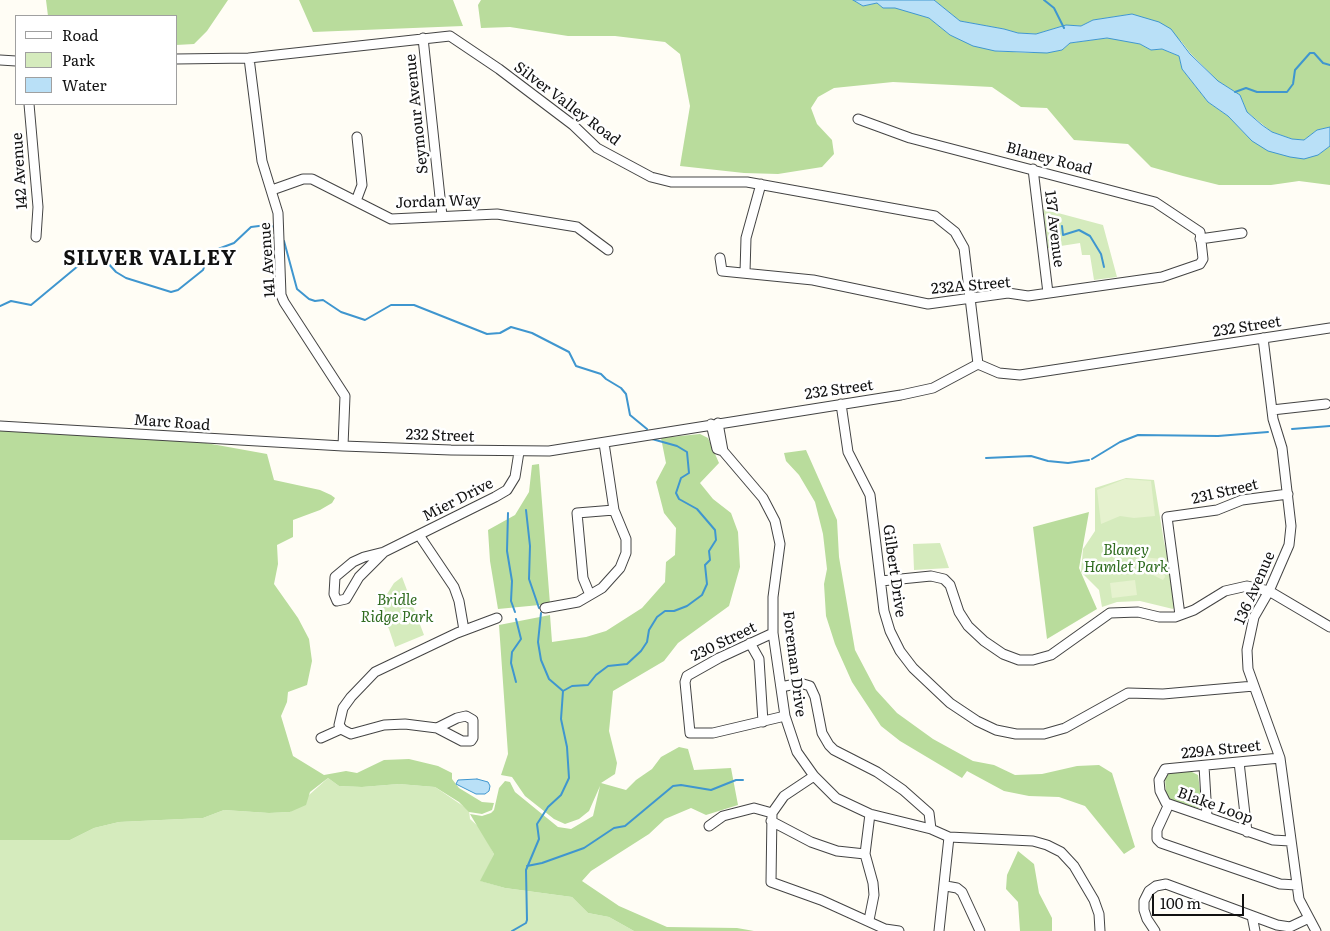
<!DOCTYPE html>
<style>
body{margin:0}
#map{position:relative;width:1330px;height:931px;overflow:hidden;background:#fffdf5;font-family:Literata,serif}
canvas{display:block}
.legend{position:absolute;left:15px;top:15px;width:162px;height:90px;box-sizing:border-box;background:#fff;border:1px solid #a0a0a0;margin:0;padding:6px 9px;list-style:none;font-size:15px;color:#111}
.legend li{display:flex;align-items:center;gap:10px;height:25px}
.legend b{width:25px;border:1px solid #a0a0a0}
.scale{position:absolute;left:1152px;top:894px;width:92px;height:22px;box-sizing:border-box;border:2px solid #111;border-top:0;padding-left:6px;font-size:15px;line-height:18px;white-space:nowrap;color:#111;-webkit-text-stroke:4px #fff;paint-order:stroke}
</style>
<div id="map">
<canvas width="1330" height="931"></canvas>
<ul class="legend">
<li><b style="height:6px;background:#fff"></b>Road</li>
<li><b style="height:14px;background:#d5ebbd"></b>Park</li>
<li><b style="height:14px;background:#b9e0f7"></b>Water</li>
</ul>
<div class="scale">100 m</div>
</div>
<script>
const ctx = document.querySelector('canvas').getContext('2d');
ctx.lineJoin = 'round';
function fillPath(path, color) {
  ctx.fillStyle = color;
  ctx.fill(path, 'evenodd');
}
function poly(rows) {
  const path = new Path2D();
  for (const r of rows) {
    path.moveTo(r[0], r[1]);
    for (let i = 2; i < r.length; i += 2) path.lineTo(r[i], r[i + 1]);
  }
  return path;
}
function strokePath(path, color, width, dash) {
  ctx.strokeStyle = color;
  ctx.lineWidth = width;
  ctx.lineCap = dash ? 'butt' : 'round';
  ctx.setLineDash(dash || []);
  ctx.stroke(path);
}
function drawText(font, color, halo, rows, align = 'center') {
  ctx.font = font + ' Literata,serif';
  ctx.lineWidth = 5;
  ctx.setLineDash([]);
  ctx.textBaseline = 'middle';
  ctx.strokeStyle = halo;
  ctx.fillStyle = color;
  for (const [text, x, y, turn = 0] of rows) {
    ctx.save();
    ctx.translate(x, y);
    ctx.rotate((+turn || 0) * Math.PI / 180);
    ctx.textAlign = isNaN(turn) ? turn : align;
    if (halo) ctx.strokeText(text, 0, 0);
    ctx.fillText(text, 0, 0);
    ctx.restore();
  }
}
const green = poly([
 [1043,209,1103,225,1117,277,1094,280,1090,255,1082,255,1080,243,1048,248],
 [1126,478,1154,480,1164,542,1179,600,1173,609,1140,601,1117,602,1102,607,1099,590,1081,572,1083,549,1095,531,1095,488],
 [940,543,949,568,914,570,913,544],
 [402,577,424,635,395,647,389,629,377,610,394,583],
 [328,778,339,786,362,787,399,784,435,787,469,810,470,819,480,828,494,854,481,881,505,888,572,897,588,913,609,917,634,931,0,931,0,840,70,840,94,828,119,822,203,818,224,810,269,813,290,812]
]);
const forest = poly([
 [46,0,228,0,207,31,194,44,176,45,176,16,48,16],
 [299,0,453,0,463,26,313,32],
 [481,0,853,0,863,6,877,3,883,8,895,7,929,18,950,35,995,51,1030,53,1062,50,1070,43,1107,38,1119,39,1140,44,1151,50,1162,49,1179,56,1182,69,1208,102,1228,116,1252,141,1318,155,1330,146,1330,185,1299,181,1271,185,1219,185,1183,176,1151,167,1128,144,1074,140,1047,108,1021,107,992,87,893,82,834,88,818,97,811,108,817,124,832,140,834,154,822,167,778,174,744,173,680,166,690,106,680,54,665,42,615,36,568,36,510,27,481,28,478,5],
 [934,0,1330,0,1330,127,1317,130,1304,140,1292,139,1272,132,1247,112,1240,95,1218,81,1191,54,1181,41,1145,19,1132,14,1093,20,1081,26,1066,25,1036,34,1018,33,1004,29,960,21],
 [0,427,167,436,267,454,274,480,320,490,331,495,335,498,332,503,320,510,293,520,293,537,277,545,278,564,274,584,298,618,309,639,312,661,307,685,288,692,287,702,281,716,293,756,324,775,346,771,357,773,384,760,409,759,438,766,452,773,452,779,459,788,482,802,494,803,492,810,482,814,469,812,459,802,435,787,399,784,362,787,339,786,328,778,310,792,306,805,290,812,269,813,224,810,203,818,119,822,94,828,70,840,0,840],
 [700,434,708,438,719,463,700,483,713,499,731,513,738,532,740,567,729,606,678,643,664,661,613,691,609,731,617,763,615,774,601,783,626,790,636,780,652,769,661,757,679,747,688,749,694,770,731,768,738,805,706,815,691,808,665,819,649,834,591,871,582,881,619,906,667,927,737,928,754,931,634,931,609,917,588,913,572,897,505,888,480,881,494,854,470,814,482,816,491,813,494,810,499,788,505,781,510,782,515,792,558,827,571,829,593,816,600,786,589,811,579,819,565,824,554,819,525,796,512,777,501,775,508,754,499,625,550,615,552,642,586,637,606,631,642,608,665,582,666,562,675,555,676,528,664,513,656,482,666,463,661,438],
 [806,450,837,520,839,557,855,650,876,690,897,713,933,739,973,761,994,765,1015,775,1042,774,1077,766,1099,765,1112,773,1135,847,1124,854,1085,806,1059,797,1029,796,1004,791,967,771,962,778,900,741,881,726,852,682,835,644,826,616,824,584,827,569,823,534,815,502,799,475,786,461,784,453],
 [539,464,550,604,498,609,490,561,488,530,515,515,529,492,532,465],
 [1089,512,1079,568,1097,609,1047,639,1033,527],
 [1190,771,1198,775,1202,805,1198,808,1171,802,1166,796,1165,777,1171,772],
 [1018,851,1034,864,1039,893,1052,918,1052,931,1020,931,1018,902,1006,889,1007,875]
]);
const pitch = poly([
 [1125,479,1151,481,1155,516,1134,518,1120,516,1101,524,1097,490],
 [1143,557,1161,559,1165,577,1163,580,1143,570],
 [1135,580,1137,595,1112,598,1110,583]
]);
const water = poly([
 [853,0,934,0,960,21,1004,29,1018,33,1036,34,1066,25,1081,26,1093,20,1132,14,1159,22,1171,29,1190,54,1218,81,1240,95,1247,112,1262,125,1272,132,1292,139,1304,140,1317,130,1330,127,1330,146,1318,155,1304,159,1290,157,1268,151,1252,141,1228,116,1208,102,1182,69,1179,56,1162,49,1151,50,1140,44,1107,38,1070,43,1062,50,1047,53,995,51,973,46,950,35,929,18,895,8,883,8,877,3,863,6,853,0],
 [477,779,488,782,490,786,489,791,485,794,476,794,456,784,458,780,477,779]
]);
const stream = poly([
 [1044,0,1054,8,1064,28],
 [1235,92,1246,88,1257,92,1287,92,1293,84,1295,70,1310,53,1314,53,1323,63,1330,65],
 [1062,226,1063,235,1079,230,1090,236,1101,254,1104,267],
 [284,241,297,289,309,299,315,301,323,300,341,312,365,320,391,305,414,305,487,334,500,333,511,327,532,333,569,352,576,366,601,374,606,379,621,388,626,394,630,415,647,429],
 [0,306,11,301,31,305,84,261,95,259,106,261,116,272,126,278,171,292,178,290,203,270,210,252,234,243,251,227,267,225,276,227],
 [1292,429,1330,426],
 [986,458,1031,456,1048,461,1068,463,1089,460],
 [1092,459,1120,442,1138,435,1218,436,1268,432],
 [526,510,530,546,529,579,539,608],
 [508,513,507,551,512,581,511,601,515,612],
 [541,613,538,642,541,660,549,679,563,691],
 [516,682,511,663,512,652,521,639,516,619],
 [527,866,542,863,584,848,614,828,625,826,673,786,681,785,711,790,736,780,743,780],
 [512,931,526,923,527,920,526,870,539,839,537,824,548,807,561,795,569,778,567,747,561,719,563,691,572,686,588,685,596,675,608,666,627,664,641,651,647,642,649,630,657,617,665,611,674,611,687,606,702,595,707,584,705,565,710,560,709,551,716,540,715,530,697,509,679,499,676,493,681,478,689,473,687,452,677,446,652,439]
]);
const minor = poly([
 [423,38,442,216],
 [249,58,262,161,278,213,281,295,284,302,345,396,343,446],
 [176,59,249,58,450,36,499,69,573,125,597,148,651,177,671,182,747,182,935,216,955,232,964,248,978,364],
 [0,60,16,61],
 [29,104,38,207,36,237],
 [1033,169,1048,293],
 [272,190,303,179,312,179,391,219,497,214,577,227,608,250],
 [356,201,362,185,357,137],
 [1200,239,1242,233],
 [720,258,722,271,813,280,928,304,1008,293,1028,296,1162,277,1200,264,1203,259,1200,232,1155,202,910,138,858,119],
 [745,272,746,238,761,184],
 [1263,338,1273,419,1282,448,1291,526,1289,545,1269,591,1254,617,1247,650,1248,669,1280,758,1299,899,1316,931],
 [978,364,999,373,1020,375,1330,328],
 [841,404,848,452,870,495,884,611,890,631,900,651,913,668,950,703,977,721,996,730,1016,734,1044,734,1065,728,1128,693,1163,694,1254,686],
 [1272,410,1326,404],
 [718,423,723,451],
 [711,424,717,449,723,451,763,498,775,521,780,544,773,597,773,633,785,716,797,752,814,776,836,798,870,814,931,829,949,837,1033,841,1047,845,1061,852,1074,866,1094,900,1099,914,1100,931],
 [0,426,343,446,451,450,549,451,901,395,933,388,978,364],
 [419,535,454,587,459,601,464,630],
 [384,552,359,577,346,599,337,601,334,594,335,577,353,562,364,557,384,552,495,497,507,490,515,477,519,452],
 [881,581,931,576,944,579,950,585,959,612,968,626,984,641,1003,654,1019,660,1033,660,1051,655,1110,613,1138,612,1159,617,1175,617,1194,610,1225,591,1247,586,1269,591,1330,627],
 [590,595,583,578,577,513,614,510],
 [545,608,578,602,602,588,620,568,626,553,626,539,614,510,604,443],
 [1180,615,1167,517,1217,510,1242,500,1288,494],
 [773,633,719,658,687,676,685,682,690,733,713,733,785,716],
 [750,643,759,659,763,722],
 [781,687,800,683,810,686,815,697,822,733,829,745,834,750,877,772,903,790,929,813,931,829],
 [437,728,457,718,466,716,473,720,473,738,471,741,462,741,437,728,405,724,384,725,351,734,343,730,339,725,343,708,351,697,375,672,457,633,497,618],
 [321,738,341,729],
 [1280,758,1165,769,1159,780,1160,791,1166,803,1273,840,1290,841],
 [1239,762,1247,832],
 [1204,766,1207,816],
 [814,776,784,796,772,813,771,882,821,900,885,929,899,931],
 [1169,804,1157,830,1157,839,1161,843,1280,884,1297,885],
 [771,821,811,842,837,851,865,854],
 [709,826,723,816,754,808,772,813],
 [946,886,957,888,962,892,980,931],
 [1252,916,1255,931],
 [869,920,874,895,873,883,865,854,870,814],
 [939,931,949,837],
 [1155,931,1147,919,1144,910,1144,901,1149,891,1156,886,1166,884,1277,925,1290,927,1309,918]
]);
const streetNames = [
 ["Silver Valley Road",567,104,37],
 ["Seymour Avenue",417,114,-96],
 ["Blaney Road",1049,159,15],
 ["142 Avenue",20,171,-94],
 ["Jordan Way",438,202,-2],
 ["137 Avenue",1054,229,83],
 ["141 Avenue",268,260,-94],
 ["232A Street",971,286,-5],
 ["232 Street",1247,327,-9],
 ["232 Street",839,390,-8],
 ["Marc Road",172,423,4],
 ["232 Street",440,436,2],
 ["231 Street",1225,492,-13],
 ["Mier Drive",458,500,-27],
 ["Gilbert Drive",894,571,82],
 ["136 Avenue",1255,588,-66],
 ["230 Street",724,642,-26],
 ["Foreman Drive",794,664,83],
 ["229A Street",1221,750,-6],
 ["Blake Loop",1215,806,20]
];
const parkNames = [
 ["Blaney",1126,551],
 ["Hamlet Park",1126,568],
 ["Bridle",397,601],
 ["Ridge Park",397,618]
];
const districtNames = [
 ["SILVER VALLEY",150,259]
];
fillPath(green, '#d5ebbd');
fillPath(forest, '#b9dc9c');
fillPath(pitch, '#e6f2cf');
fillPath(water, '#b9e0f7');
strokePath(water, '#3f96cf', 1);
strokePath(stream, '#3f96cf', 2);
strokePath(minor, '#444', 11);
strokePath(minor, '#fff', 9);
drawText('15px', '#111', '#fff', streetNames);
drawText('italic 15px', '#2f6b1f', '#fff', parkNames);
ctx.letterSpacing = '1px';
drawText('bold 20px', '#111', '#fff', districtNames);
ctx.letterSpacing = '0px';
</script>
